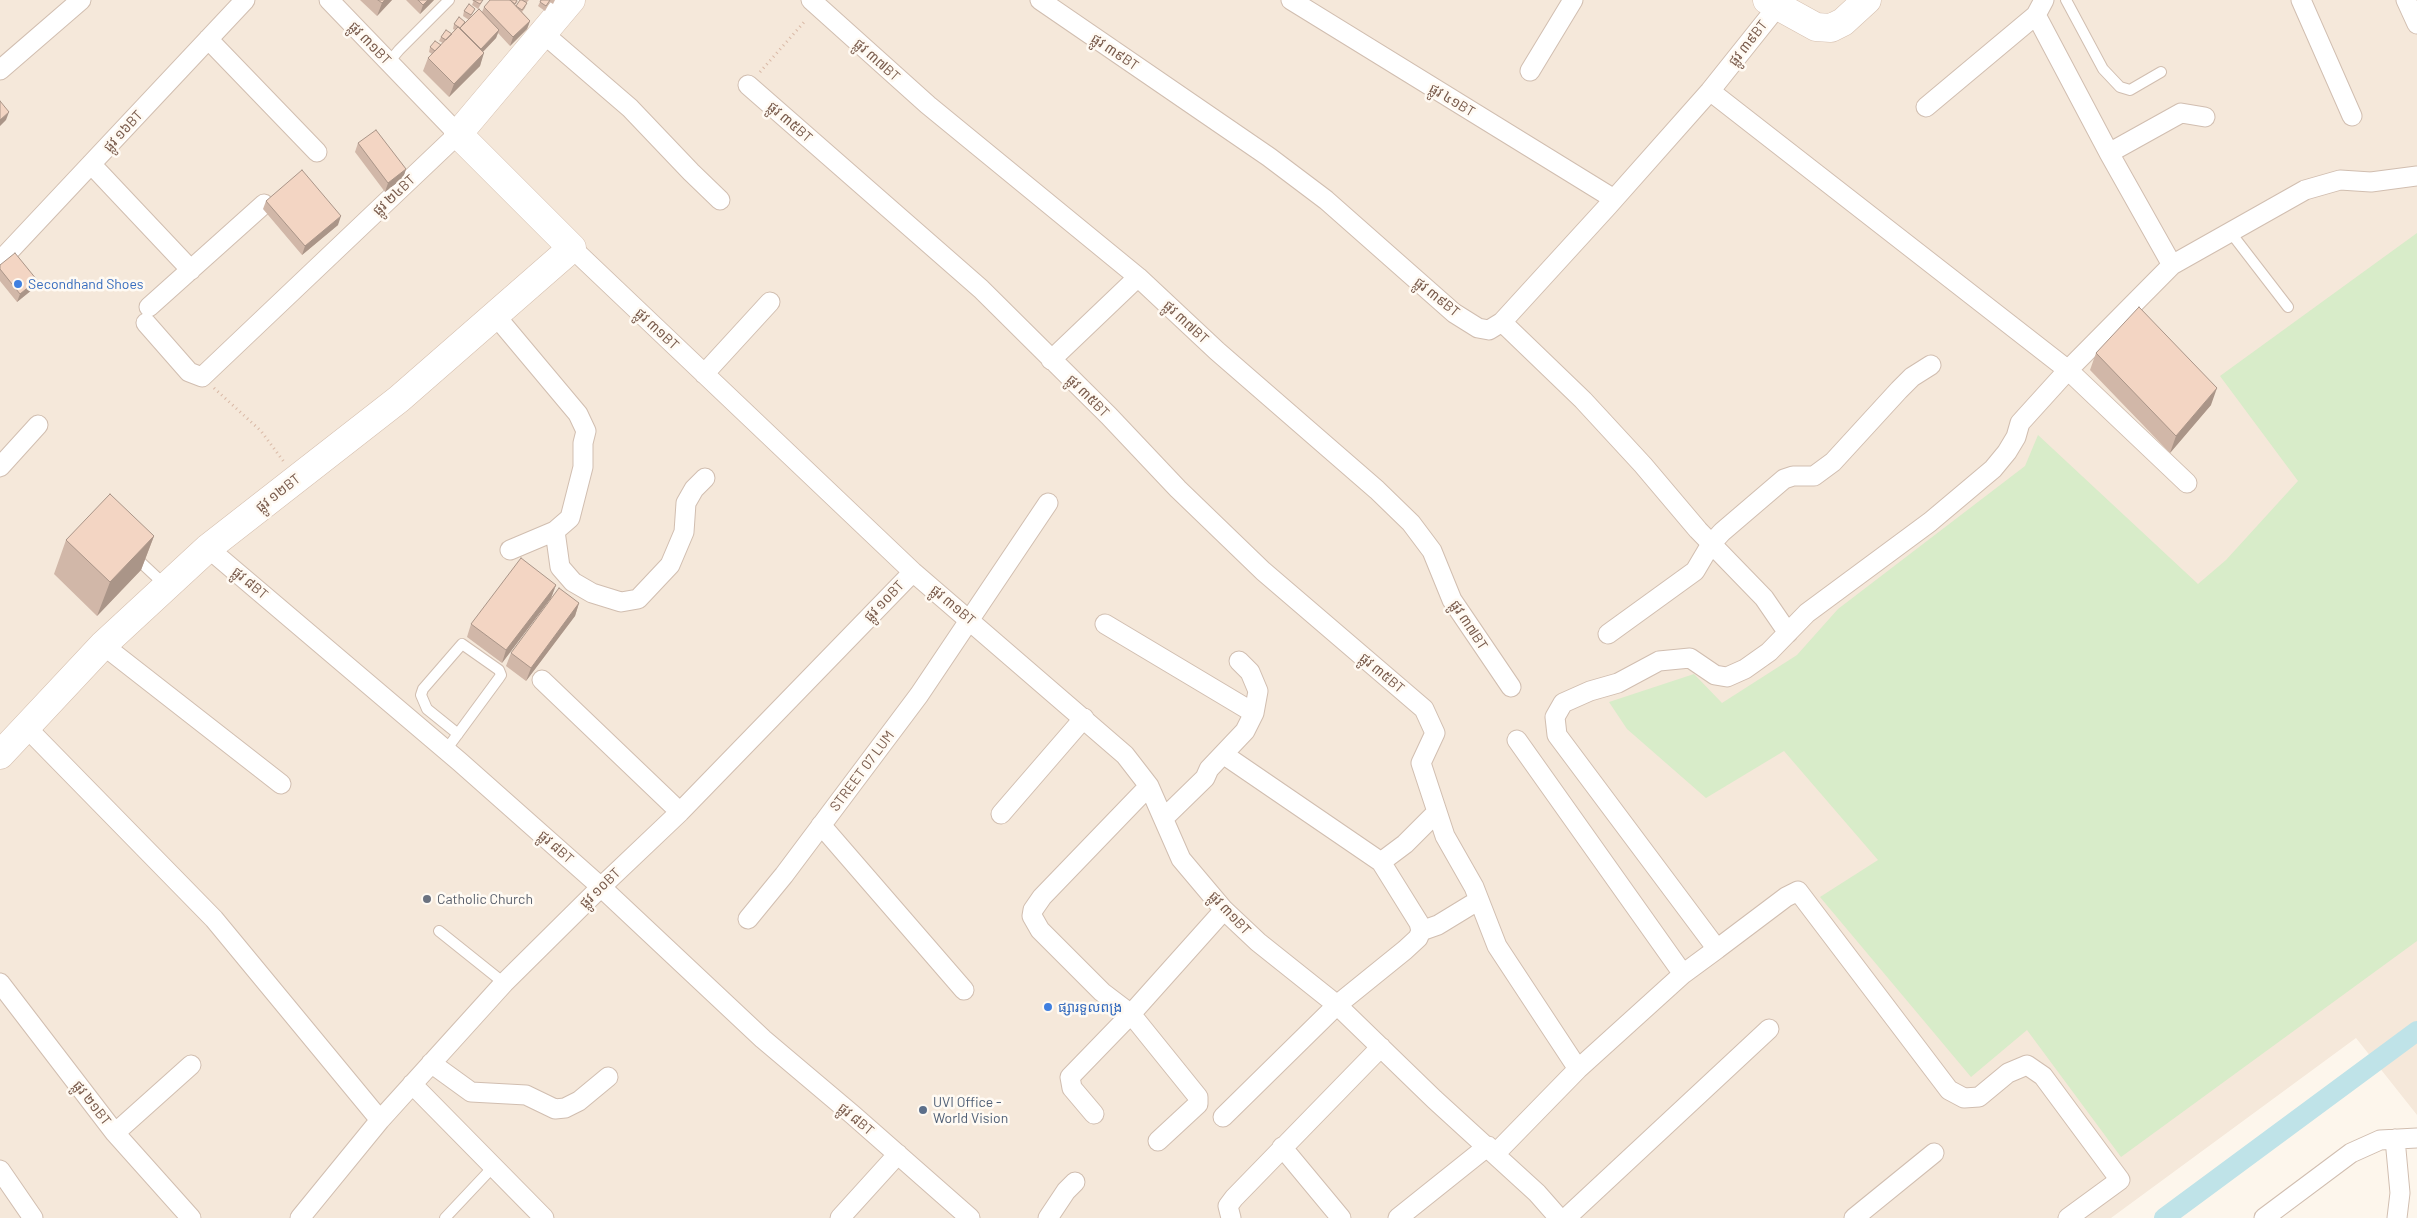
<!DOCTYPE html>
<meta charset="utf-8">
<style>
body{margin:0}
canvas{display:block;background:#fdf6ec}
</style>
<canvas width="2417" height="1218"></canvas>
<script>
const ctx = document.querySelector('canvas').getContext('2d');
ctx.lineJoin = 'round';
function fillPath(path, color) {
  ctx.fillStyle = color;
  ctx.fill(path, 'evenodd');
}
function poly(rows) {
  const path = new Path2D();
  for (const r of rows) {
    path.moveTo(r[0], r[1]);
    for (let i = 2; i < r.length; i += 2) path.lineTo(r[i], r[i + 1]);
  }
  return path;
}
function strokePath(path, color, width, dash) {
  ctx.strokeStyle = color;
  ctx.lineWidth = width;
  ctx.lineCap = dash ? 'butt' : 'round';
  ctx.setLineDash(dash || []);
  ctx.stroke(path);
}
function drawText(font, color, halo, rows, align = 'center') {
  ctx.font = font + ' Barlow,"Noto Sans Khmer",sans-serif';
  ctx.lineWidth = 5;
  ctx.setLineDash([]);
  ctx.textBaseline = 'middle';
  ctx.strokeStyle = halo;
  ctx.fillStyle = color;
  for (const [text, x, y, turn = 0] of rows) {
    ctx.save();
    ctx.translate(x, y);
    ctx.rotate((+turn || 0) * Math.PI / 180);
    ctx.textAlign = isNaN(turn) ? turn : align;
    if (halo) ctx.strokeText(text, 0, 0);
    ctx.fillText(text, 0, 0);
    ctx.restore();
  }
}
const residential = poly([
 [0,0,2417,0,2417,1115,2356,1038,2111,1218,0,1218]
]);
const green = poly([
 [2417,233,2417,941,2121,1157,2027,1030,1971,1077,1820,897,1878,860,1784,751,1706,798,1627,729,1609,702,1694,674,1722,703,1797,655,1838,609,2025,466,2038,435,2198,584,2226,560,2298,481,2220,376]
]);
const canal = poly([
 [2164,1218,2417,1031]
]);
const path = poly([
 [760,72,806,20],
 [214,388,261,431,284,462]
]);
const lane = poly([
 [2066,0,2103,69,2120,87,2130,90,2161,72],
 [389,62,399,50,449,0],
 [2231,233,2288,307],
 [134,556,165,585],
 [446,750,499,678,501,675,499,670,462,644,423,689,421,695,427,709,458,734],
 [439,931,504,983],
 [445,1218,493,1167]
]);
const street = poly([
 [811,0,928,105,1138,277,1217,351,1377,490,1411,523,1432,551,1452,600,1511,687],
 [1040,0,1269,157,1326,200,1454,313,1478,328,1489,330,1502,322,1608,206,1710,91,1777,7],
 [1291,0,1614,199],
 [2301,0,2352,116],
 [2406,0,2417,24],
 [2036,15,2109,153,2172,265],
 [544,34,630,108,691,172,720,200],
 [208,39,317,152],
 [0,70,81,0],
 [1530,71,1573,0],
 [748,85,981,289,1109,416,1178,489,1263,571,1424,709,1435,733,1421,763,1445,836,1474,887,1497,946,1578,1069],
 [1710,91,2068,370,2187,483],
 [1926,107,2036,15,2044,0],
 [2109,153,2181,113,2205,117],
 [91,164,191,270],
 [572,248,913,572,1125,755,1149,786,1181,859,1224,910,1258,942,1337,1005,1434,1099,1537,1193,1559,1218],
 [0,261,245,0],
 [149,307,264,204],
 [495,315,578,414,586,431,583,443,583,467,570,518,555,531,510,550],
 [1502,322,1583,400,1643,465,1698,530,1764,598,1788,633],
 [146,323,189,372,202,377,458,134,329,0],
 [1051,360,1138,277],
 [704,374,770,302],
 [0,467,38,425],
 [555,531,560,567,573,582,592,593,621,602,638,599,670,565,684,532,686,503,694,489,705,478],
 [208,548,460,762,601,887,763,1039,853,1115,970,1218],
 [1105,624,1254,713],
 [1608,634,1695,571,1711,544,1722,532,1784,479,1793,476,1814,476,1833,462,1899,390,1912,377,1931,365],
 [103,645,281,784],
 [542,680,680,812],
 [27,728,214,919,380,1120],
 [1517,740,1683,974],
 [1223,754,1381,862,1419,923,1421,931,1418,938,1405,950,1337,1005,1223,1117],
 [1149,786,1042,897,1033,910,1032,916,1040,930,1102,992,1131,1014,1198,1097,1198,1104,1158,1141],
 [1001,814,1084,718],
 [1165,817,1205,778,1209,769,1245,731,1254,713,1258,691,1250,672,1239,661],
 [821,825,964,990],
 [1381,862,1405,844,1437,812],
 [748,919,784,875,919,695,1048,503],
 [1421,931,1438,925,1479,900],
 [0,983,115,1133,191,1218],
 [431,1063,471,1092,526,1095,555,1109,565,1108,579,1101,608,1077],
 [412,1084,544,1218],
 [1094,1114,1072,1088,1070,1077,1131,1014,1224,910],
 [115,1133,191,1065],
 [2395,1139,2400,1193,2397,1218],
 [1282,1147,1341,1218],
 [1496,1153,1578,1069,1683,974,1717,949],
 [0,1170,33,1218],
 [300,1218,380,1120,504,983,601,887,680,812,913,572],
 [840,1218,898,1154],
 [1048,1218,1066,1191,1075,1182],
 [1231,1218,1228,1206,1234,1198,1381,1047],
 [1398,1218,1488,1146],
 [1566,1218,1769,1029],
 [1854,1218,1934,1153],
 [2068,1218,2120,1180,2043,1076,2027,1065,2008,1073,1979,1097,1964,1098,1949,1090,1798,891,1786,897,1717,949,1557,735,1555,717,1563,703,1590,691,1618,683,1659,661,1690,658,1715,675,1727,677,1745,669,1769,652,1807,613,1930,522,1993,469,2007,452,2016,437,2020,423,2068,370,2172,265,2305,190,2340,180,2371,182,2417,176],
 [2264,1218,2351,1153,2380,1140,2417,1138]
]);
const secondary = poly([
 [1767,0,1816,27,1831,28,1843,22,1867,0],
 [0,755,103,645,208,548,399,399,572,248,458,134,571,0]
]);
const wall = poly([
 [360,0,392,0,377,16],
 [406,0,434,0,420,14],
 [474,0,482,2,478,9,472,5],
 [523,0,529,0,526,3,527,3,525,8,522,12,530,21,527,29,510,46,498,33,496,38,483,52,480,66,449,97,423,71,428,58,432,54,429,52,430,47,441,45,443,43,439,41,441,37,452,34,455,30,453,29,454,24,464,24,469,20,463,16,464,11,475,9,470,18,482,12,484,7,518,1,515,5,516,6],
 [541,0,555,0,553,4,550,2,545,11,538,6],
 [358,143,406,169,403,178,385,192,355,152],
 [266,201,338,225,302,255,263,209],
 [0,265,33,289,17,302,0,281],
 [2096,353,2211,405,2170,453,2090,370],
 [154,536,141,570,97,616,54,574,66,540],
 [556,585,551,598,502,663,467,637,471,624],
 [579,603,575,616,526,681,506,666,511,653]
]);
const shadedWall = poly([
 [385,0,392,0,377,16,382,3],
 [428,0,434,0,420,14,423,5],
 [530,21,527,29,510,46,513,37],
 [499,30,496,38,474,61,478,52],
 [484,53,480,66,449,97,454,84],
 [9,112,6,120,0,126,0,120],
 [406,169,403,178,385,192,388,183],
 [341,216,338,225,302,255,305,246],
 [37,280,33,289,17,302,20,294],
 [2217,388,2211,405,2170,453,2176,436],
 [154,536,141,570,97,616,110,582],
 [556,585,551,598,502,663,506,650],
 [579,603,575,616,526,681,531,668]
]);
const building = poly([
 [378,0,385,0,382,3,378,0],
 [418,0,428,0,423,5,418,0],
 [473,0,483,0,480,4,473,0],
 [490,0,510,0,530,21,513,37,484,7,490,0],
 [510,0,517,0,515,4,510,0],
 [520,0,522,0,527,3,522,10,516,6,520,0],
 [541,0,550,0,546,6,540,2,541,0],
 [469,4,475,9,471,15,464,11,469,4],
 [479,9,499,30,481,49,460,28,479,9],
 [459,17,465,22,460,28,454,24,459,17],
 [458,27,484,53,454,84,428,58,458,27],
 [446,30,452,34,446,40,441,37,446,30],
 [435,41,441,45,435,51,430,47,435,41],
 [0,101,9,112,0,120,0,101],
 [376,130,406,169,388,183,358,143,376,130],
 [302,170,341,216,305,246,266,201,302,170],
 [15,253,37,280,20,294,0,269,0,265,15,253],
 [2139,307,2217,388,2176,436,2096,353,2139,307],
 [110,494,154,536,110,582,66,540,110,494],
 [521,558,556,585,506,650,471,624,521,558],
 [559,588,579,603,531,668,511,653,559,588]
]);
const markers = [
 [18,284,5,"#3f7fe0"],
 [427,899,5,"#6b7280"],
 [1048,1007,5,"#3f7fe0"],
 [923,1110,5,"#5c6f8a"]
];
const streetNames = [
 ["ផ្លូវ ៣១BT",370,43,46],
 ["ផ្លូវ ៣៩BT",1748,43,-52],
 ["ផ្លូវ ៣៩BT",1115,52,34],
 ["ផ្លូវ ៣៧BT",877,60,42],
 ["ផ្លូវ ៤១BT",1452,100,31],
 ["ផ្លូវ ៣៥BT",790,122,41],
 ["ផ្លូវ ១៦BT",123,131,-47],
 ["ផ្លូវ ២៤BT",394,195,-43],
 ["ផ្លូវ ៣៩BT",1437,297,39],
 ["ផ្លូវ ៣៧BT",1186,322,43],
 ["ផ្លូវ ៣១BT",657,329,43],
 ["ផ្លូវ ៣៥BT",1088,396,45],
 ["ផ្លូវ ១២BT",278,493,-38],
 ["ផ្លូវ ៨BT",250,583,40],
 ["ផ្លូវ ១០BT",884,601,-46],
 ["ផ្លូវ ៣១BT",953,605,40],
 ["ផ្លូវ ៣៧BT",1469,625,57],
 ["ផ្លូវ ៣៥BT",1382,673,40],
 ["STREET 07 LUM",862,771,-53],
 ["ផ្លូវ ៨BT",556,847,42],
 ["ផ្លូវ ១០BT",600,888,-44],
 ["ផ្លូវ ៣១BT",1230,913,47],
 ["ផ្លូវ ២១BT",92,1103,52],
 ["ផ្លូវ ៨BT",856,1119,40]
];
const shopNames = [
 ["Secondhand Shoes",28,284],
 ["ផ្សារទួលពង្រ",1058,1007]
];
const worshipNames = [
 ["Catholic Church",437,899]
];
const serviceNames = [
 ["UVI Office -",933,1102],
 ["World Vision",933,1118]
];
fillPath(residential, '#f5e8da');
fillPath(green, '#d8ecc9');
strokePath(canal, '#bfe3e8', 20);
strokePath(lane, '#d1beb0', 12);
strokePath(street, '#d1beb0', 21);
strokePath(secondary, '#d6c0b0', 29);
strokePath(path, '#d9b8a5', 3, [1, 4]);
strokePath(lane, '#fff', 10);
strokePath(street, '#fff', 19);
strokePath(secondary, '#fff', 28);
fillPath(wall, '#d1b7a8');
fillPath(shadedWall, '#aa9588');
fillPath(building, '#f3d5c3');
strokePath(building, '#aa9588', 1);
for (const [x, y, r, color] of markers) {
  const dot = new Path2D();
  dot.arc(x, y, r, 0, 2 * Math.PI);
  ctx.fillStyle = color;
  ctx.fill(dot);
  strokePath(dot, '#fffaf3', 2);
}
drawText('14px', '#7a5c4d', '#fffaf3', streetNames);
drawText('14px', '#366cbe', '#fffaf3', shopNames, 'left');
drawText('14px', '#5b616d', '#fffaf3', worshipNames, 'left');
drawText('14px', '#4e5e75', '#fffaf3', serviceNames, 'left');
</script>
